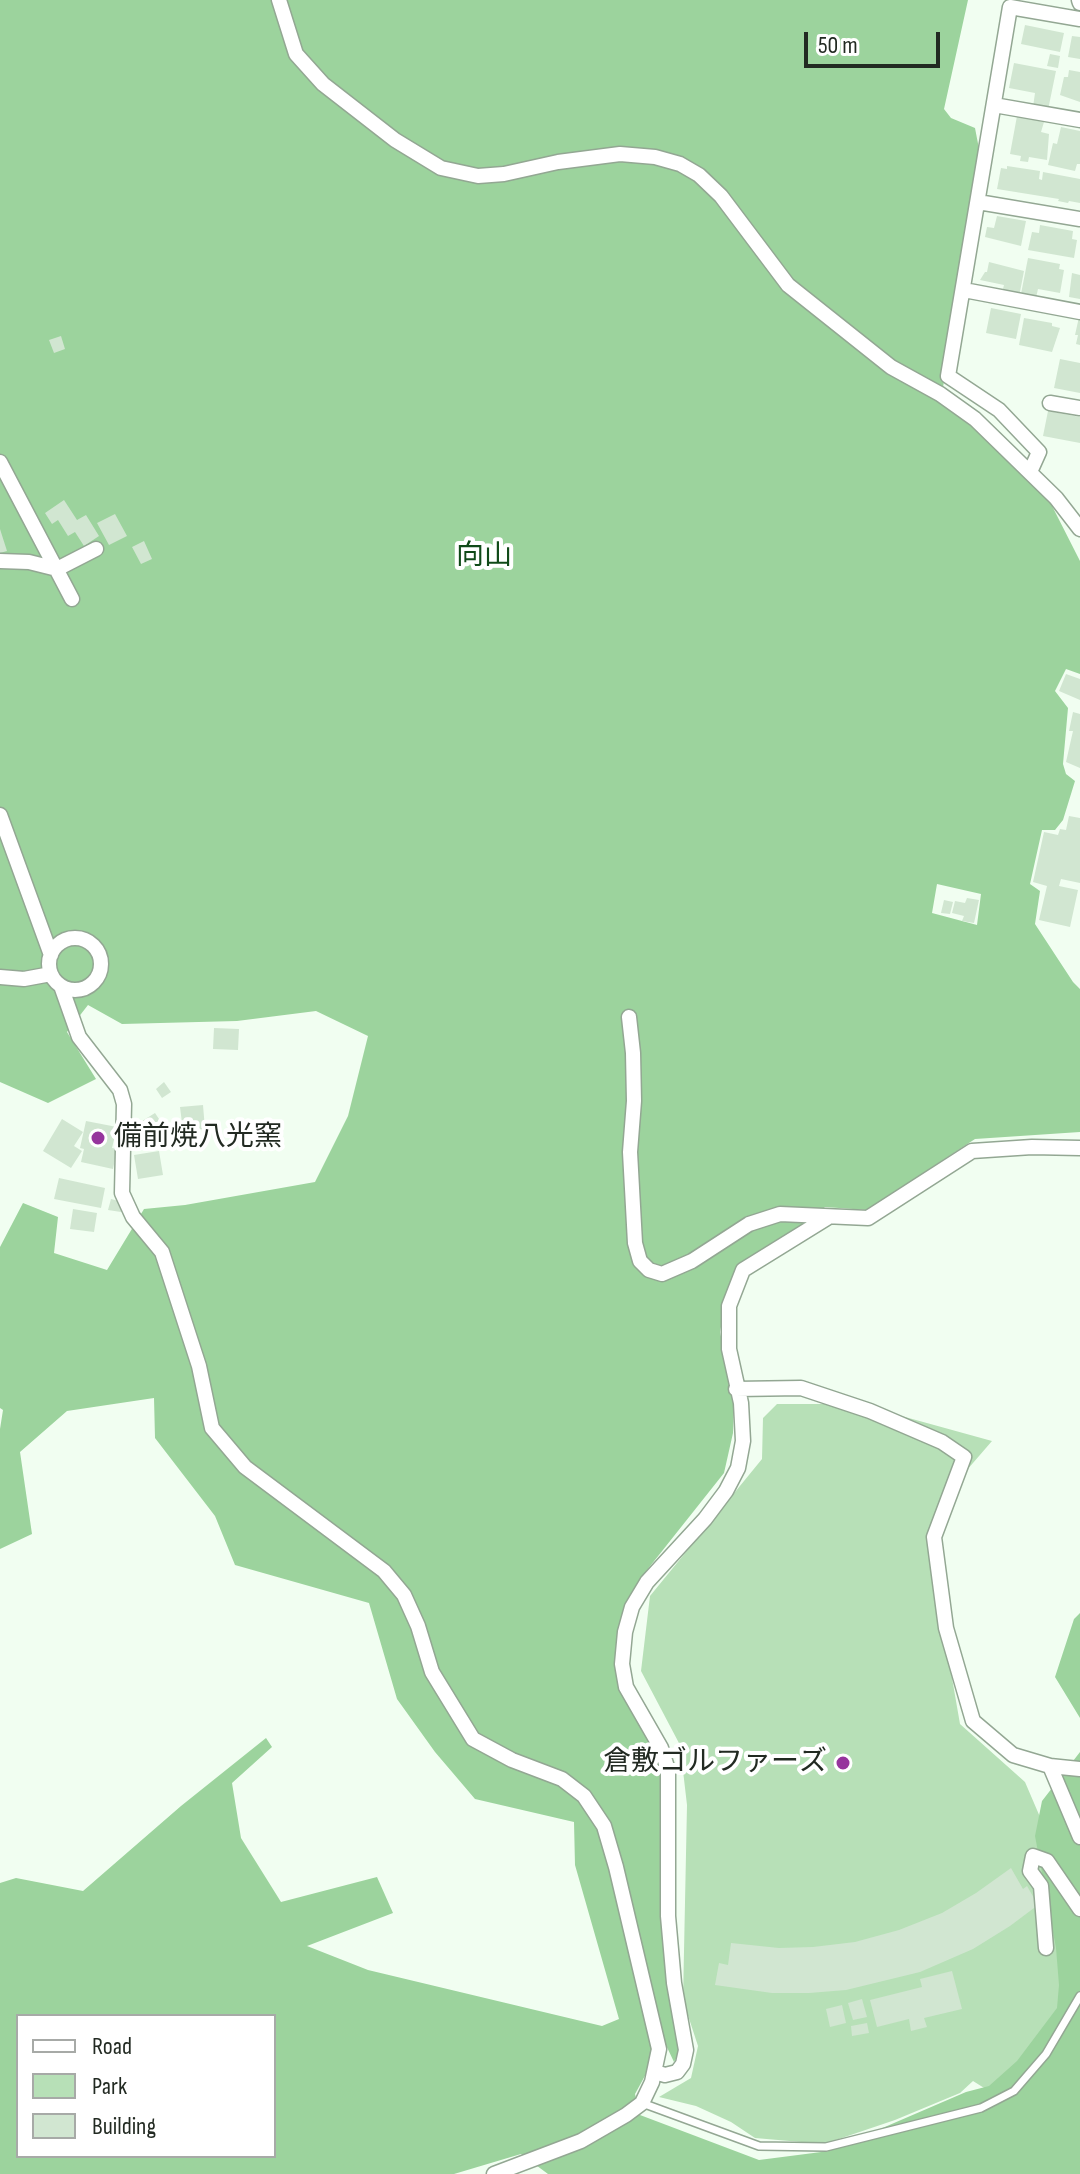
<!DOCTYPE html>
<meta charset="utf-8">
<style>
body{margin:0}
#map{position:relative;width:1080px;height:2174px;overflow:hidden;background:#f1fef1;font-family:"Sofia Sans Condensed",sans-serif}
canvas{display:block}
.legend{position:absolute;left:16px;top:2014px;width:260px;height:144px;box-sizing:border-box;background:#fff;border:2px solid #a7aaa7;margin:0;padding:10px 14px;list-style:none;font-size:24px;color:#222a22}
.legend li{display:flex;align-items:center;gap:16px;height:40px}
.legend b{width:40px;border:2px solid #a7aaa7}
.scale{position:absolute;left:804px;top:32px;width:136px;height:36px;box-sizing:border-box;border:4px solid #222a22;border-top:0;padding-left:10px;font-size:24px;line-height:28px;white-space:nowrap;color:#222a22;-webkit-text-stroke:6px #fff;paint-order:stroke}
</style>
<div id="map">
<canvas width="1080" height="2174"></canvas>
<ul class="legend">
<li><b style="height:10px;background:#fff"></b>Road</li>
<li><b style="height:22px;background:#b7e0b7"></b>Park</li>
<li><b style="height:22px;background:#d1e6d1"></b>Building</li>
</ul>
<div class="scale">50 m</div>
</div>
<script>
const ctx = document.querySelector('canvas').getContext('2d');
ctx.lineJoin = 'round';
function fillPath(path, color) {
  ctx.fillStyle = color;
  ctx.fill(path, 'evenodd');
}
function poly(rows) {
  const path = new Path2D();
  for (const r of rows) {
    if (r.length === 3) {
      path.moveTo(r[0] + r[2], r[1]);
      path.arc(r[0], r[1], r[2], 0, 2 * Math.PI);
      continue;
    }
    path.moveTo(r[0], r[1]);
    for (let i = 2; i < r.length; i += 2) path.lineTo(r[i], r[i + 1]);
  }
  return path;
}
function strokePath(path, color, width, dash) {
  ctx.strokeStyle = color;
  ctx.lineWidth = width;
  ctx.lineCap = dash ? 'butt' : 'round';
  ctx.setLineDash(dash || []);
  ctx.stroke(path);
}
function drawText(font, color, halo, rows, align = 'center') {
  ctx.font = font + ' "Sofia Sans Condensed","Noto Sans JP",sans-serif';
  ctx.lineWidth = 8;
  ctx.setLineDash([]);
  ctx.textBaseline = 'middle';
  ctx.strokeStyle = halo;
  ctx.fillStyle = color;
  for (const [text, x, y, turn = 0] of rows) {
    ctx.save();
    ctx.translate(x, y);
    ctx.rotate((+turn || 0) * Math.PI / 180);
    ctx.textAlign = isNaN(turn) ? turn : align;
    if (halo) ctx.strokeText(text, 0, 0);
    ctx.fillText(text, 0, 0);
    ctx.restore();
  }
}
const green = poly([
 [777,1404,858,1404,992,1441,941,1500,927,1534,960,1724,1025,1782,1046,1831,1067,1998,1019,2066,989,2091,973,2081,960,2093,895,2120,824,2144,755,2138,731,2122,696,2106,659,2097,691,2078,698,2046,683,2000,687,1805,680,1745,641,1671,650,1596,762,1459,763,1418]
]);
const forest = poly([
 [0,0,968,0,944,109,951,118,975,128,980,154,941,400,973,423,1048,498,1080,561,1080,674,1066,669,1055,691,1068,708,1063,764,1066,774,1075,781,1063,820,1055,830,1042,830,1030,884,1040,891,1035,924,1073,982,1080,989,1080,1132,975,1139,867,1210,825,1207,809,1220,742,1265,727,1295,720,1332,734,1400,733,1433,724,1473,647,1570,627,1602,617,1655,656,1750,664,1782,681,2050,674,2062,664,2041,635,2094,640,2115,759,2160,829,2151,966,2092,989,2086,1017,2061,1057,2008,1059,1985,1056,1948,1035,1836,1042,1801,1080,1752,1080,2174,548,2174,521,2154,454,2174,0,2174,0,1883,16,1878,83,1891,181,1806,266,1738,272,1747,232,1783,241,1838,281,1902,377,1877,393,1913,307,1946,368,1970,602,2026,619,2019,575,1865,574,1822,475,1799,435,1752,397,1699,369,1603,235,1565,215,1516,155,1438,154,1398,67,1411,20,1452,32,1534,0,1549,0,1429,3,1410,0,1408,0,1247,23,1203,58,1217,54,1253,107,1270,144,1209,185,1205,315,1182,348,1116,368,1036,316,1011,237,1021,122,1024,88,1005,67,1032,96,1079,48,1103,0,1082],
 [937,884,981,894,977,925,932,913],
 [18,2016,274,2016,274,2156,18,2156],
 [1080,1613,1080,1718,1055,1677,1074,1619]
]);
const building = poly([
 [1025,25,1064,33,1060,52,1021,44],
 [1072,36,1080,37,1080,59,1068,57],
 [1050,54,1060,56,1058,68,1047,66],
 [1014,63,1056,71,1048,110,1033,107,1035,93,1009,88],
 [1069,70,1080,72,1080,102,1060,95,1064,77,1068,77],
 [1017,116,1044,122,1041,132,1049,134,1047,160,1029,157,1028,162,1020,161,1021,156,1010,154],
 [1061,127,1080,131,1080,164,1077,164,1075,171,1048,165,1053,143,1057,144],
 [1007,166,1040,171,1039,179,1042,180,1043,172,1080,179,1080,203,1069,201,1068,203,1058,201,1059,199,997,189,1001,168,1007,169],
 [997,216,1026,221,1021,246,985,237,987,227,994,228],
 [1040,225,1073,231,1072,239,1077,240,1074,258,1028,250,1032,232,1039,233],
 [1028,258,1060,264,1059,269,1064,270,1060,293,1038,289,1035,302,1020,299],
 [989,262,1024,271,1019,297,1002,293,1004,285,980,280,985,272,987,272],
 [1072,273,1080,275,1080,299,1069,297],
 [991,308,1021,314,1016,339,986,333],
 [1079,317,1080,318,1080,345,1076,344,1078,335,1075,335],
 [1024,318,1052,323,1052,326,1060,328,1052,352,1019,345],
 [61,336,65,349,54,353,49,340],
 [1060,359,1080,363,1080,393,1054,388],
 [1048,411,1080,417,1080,443,1043,436],
 [64,500,77,520,86,515,99,536,84,546,75,532,68,536,58,520,52,524,45,513],
 [115,514,127,536,109,545,97,523],
 [0,529,7,551,0,553],
 [144,541,152,559,141,564,132,547],
 [1066,674,1080,679,1080,700,1059,691],
 [1073,712,1080,714,1080,768,1066,762,1073,731,1069,731],
 [1069,816,1080,818,1080,883,1061,879,1059,886,1078,890,1070,927,1039,920,1047,886,1033,882,1044,832,1058,835,1060,829,1066,830],
 [967,898,979,900,974,923,962,921,964,916,952,913,955,901,965,903],
 [944,900,953,902,950,914,941,913],
 [214,1028,239,1029,238,1050,213,1049],
 [164,1082,171,1092,162,1098,156,1089],
 [203,1105,205,1129,183,1131,180,1107],
 [155,1113,169,1134,148,1148,134,1126],
 [62,1119,83,1132,74,1146,82,1151,71,1168,43,1151],
 [86,1121,117,1127,112,1148,117,1149,113,1169,81,1162,84,1149,80,1148],
 [159,1151,163,1175,138,1179,134,1155],
 [59,1178,105,1188,101,1208,54,1199],
 [111,1199,123,1202,121,1212,108,1210],
 [73,1209,97,1213,94,1232,70,1229],
 [1011,1868,1023,1889,1027,1886,1038,1905,1010,1926,973,1949,920,1972,846,1990,809,1993,772,1993,715,1985,719,1963,728,1965,731,1943,779,1948,813,1947,855,1942,899,1930,942,1913,976,1893],
 [952,1971,962,2009,924,2018,927,2027,911,2031,909,2019,877,2027,870,2000,922,1987,920,1979],
 [862,1999,867,2017,853,2020,848,2003],
 [842,2005,846,2023,830,2027,826,2009],
 [867,2023,869,2033,852,2036,851,2026]
]);
const service = poly([
 [642,2103,759,2146,826,2147,981,2108,1014,2091,1046,2054,1080,1996]
]);
const minor = poly([
 [279,0,296,54,323,84,395,140,441,168,478,176,504,174,558,162,620,154,655,157,680,164,699,175,721,196,788,285,891,367,940,394,975,419,1056,498,1080,529],
 [1079,0,1080,3],
 [994,105,1080,120],
 [978,202,1080,219],
 [964,290,1080,312],
 [1050,403,1080,408],
 [0,462,72,599],
 [1030,472,1039,452,999,410,948,376,1010,7,1080,19],
 [0,561,29,562,57,569,96,549],
 [0,815,51,955],
 [75,964,26],
 [0,977,24,979,51,974],
 [61,986,79,1037,120,1090,124,1104,122,1193,133,1217,162,1252,199,1366,212,1428,245,1467,384,1571,404,1595,418,1626,432,1672,473,1739,512,1760,562,1779,584,1796,604,1826,616,1867,659,2049,652,2082,642,2103,626,2115,581,2141,494,2174],
 [629,1017,633,1053,634,1101,630,1152,635,1243,640,1261,649,1270,662,1274,692,1261,749,1224,780,1214,868,1218,972,1151,1032,1147,1080,1148],
 [736,1389,801,1388,870,1411,942,1442,964,1457,934,1537,946,1628,973,1721,1013,1755,1050,1766],
 [1080,1769,1050,1766,1080,1837],
 [1046,1948,1041,1886,1030,1871,1033,1856,1047,1861,1080,1909],
 [655,2072,665,2075,677,2072,683,2064,686,2050,674,1983,668,1916,668,1770,661,1748,626,1687,622,1664,625,1632,632,1607,647,1582,705,1519,726,1491,738,1468,743,1441,741,1403,729,1349,729,1306,743,1270,827,1218]
]);
const markers = [
 [98,1138,8,"#96359d"],
 [843,1763,8,"#96359d"]
];
const parkNames = [
 ["向山",484,557]
];
const poiNames = [
 ["備前焼八光窯",114,1138],
 ["倉敷ゴルファーズ",827,1763,"right"]
];
fillPath(green, '#b7e0b7');
fillPath(forest, '#9cd39d');
fillPath(building, '#d1e6d1');
strokePath(service, '#93a793', 10);
strokePath(minor, '#93a793', 17);
strokePath(service, '#fff', 7);
strokePath(minor, '#fff', 14);
for (const [x, y, r, color] of markers) {
  const dot = new Path2D();
  dot.arc(x, y, r, 0, 2 * Math.PI);
  ctx.fillStyle = color;
  ctx.fill(dot);
  strokePath(dot, '#fff', 3);
}
drawText('28px', '#104a18', '#fff', parkNames);
drawText('28px', '#222a22', '#fff', poiNames, 'left');
</script>
